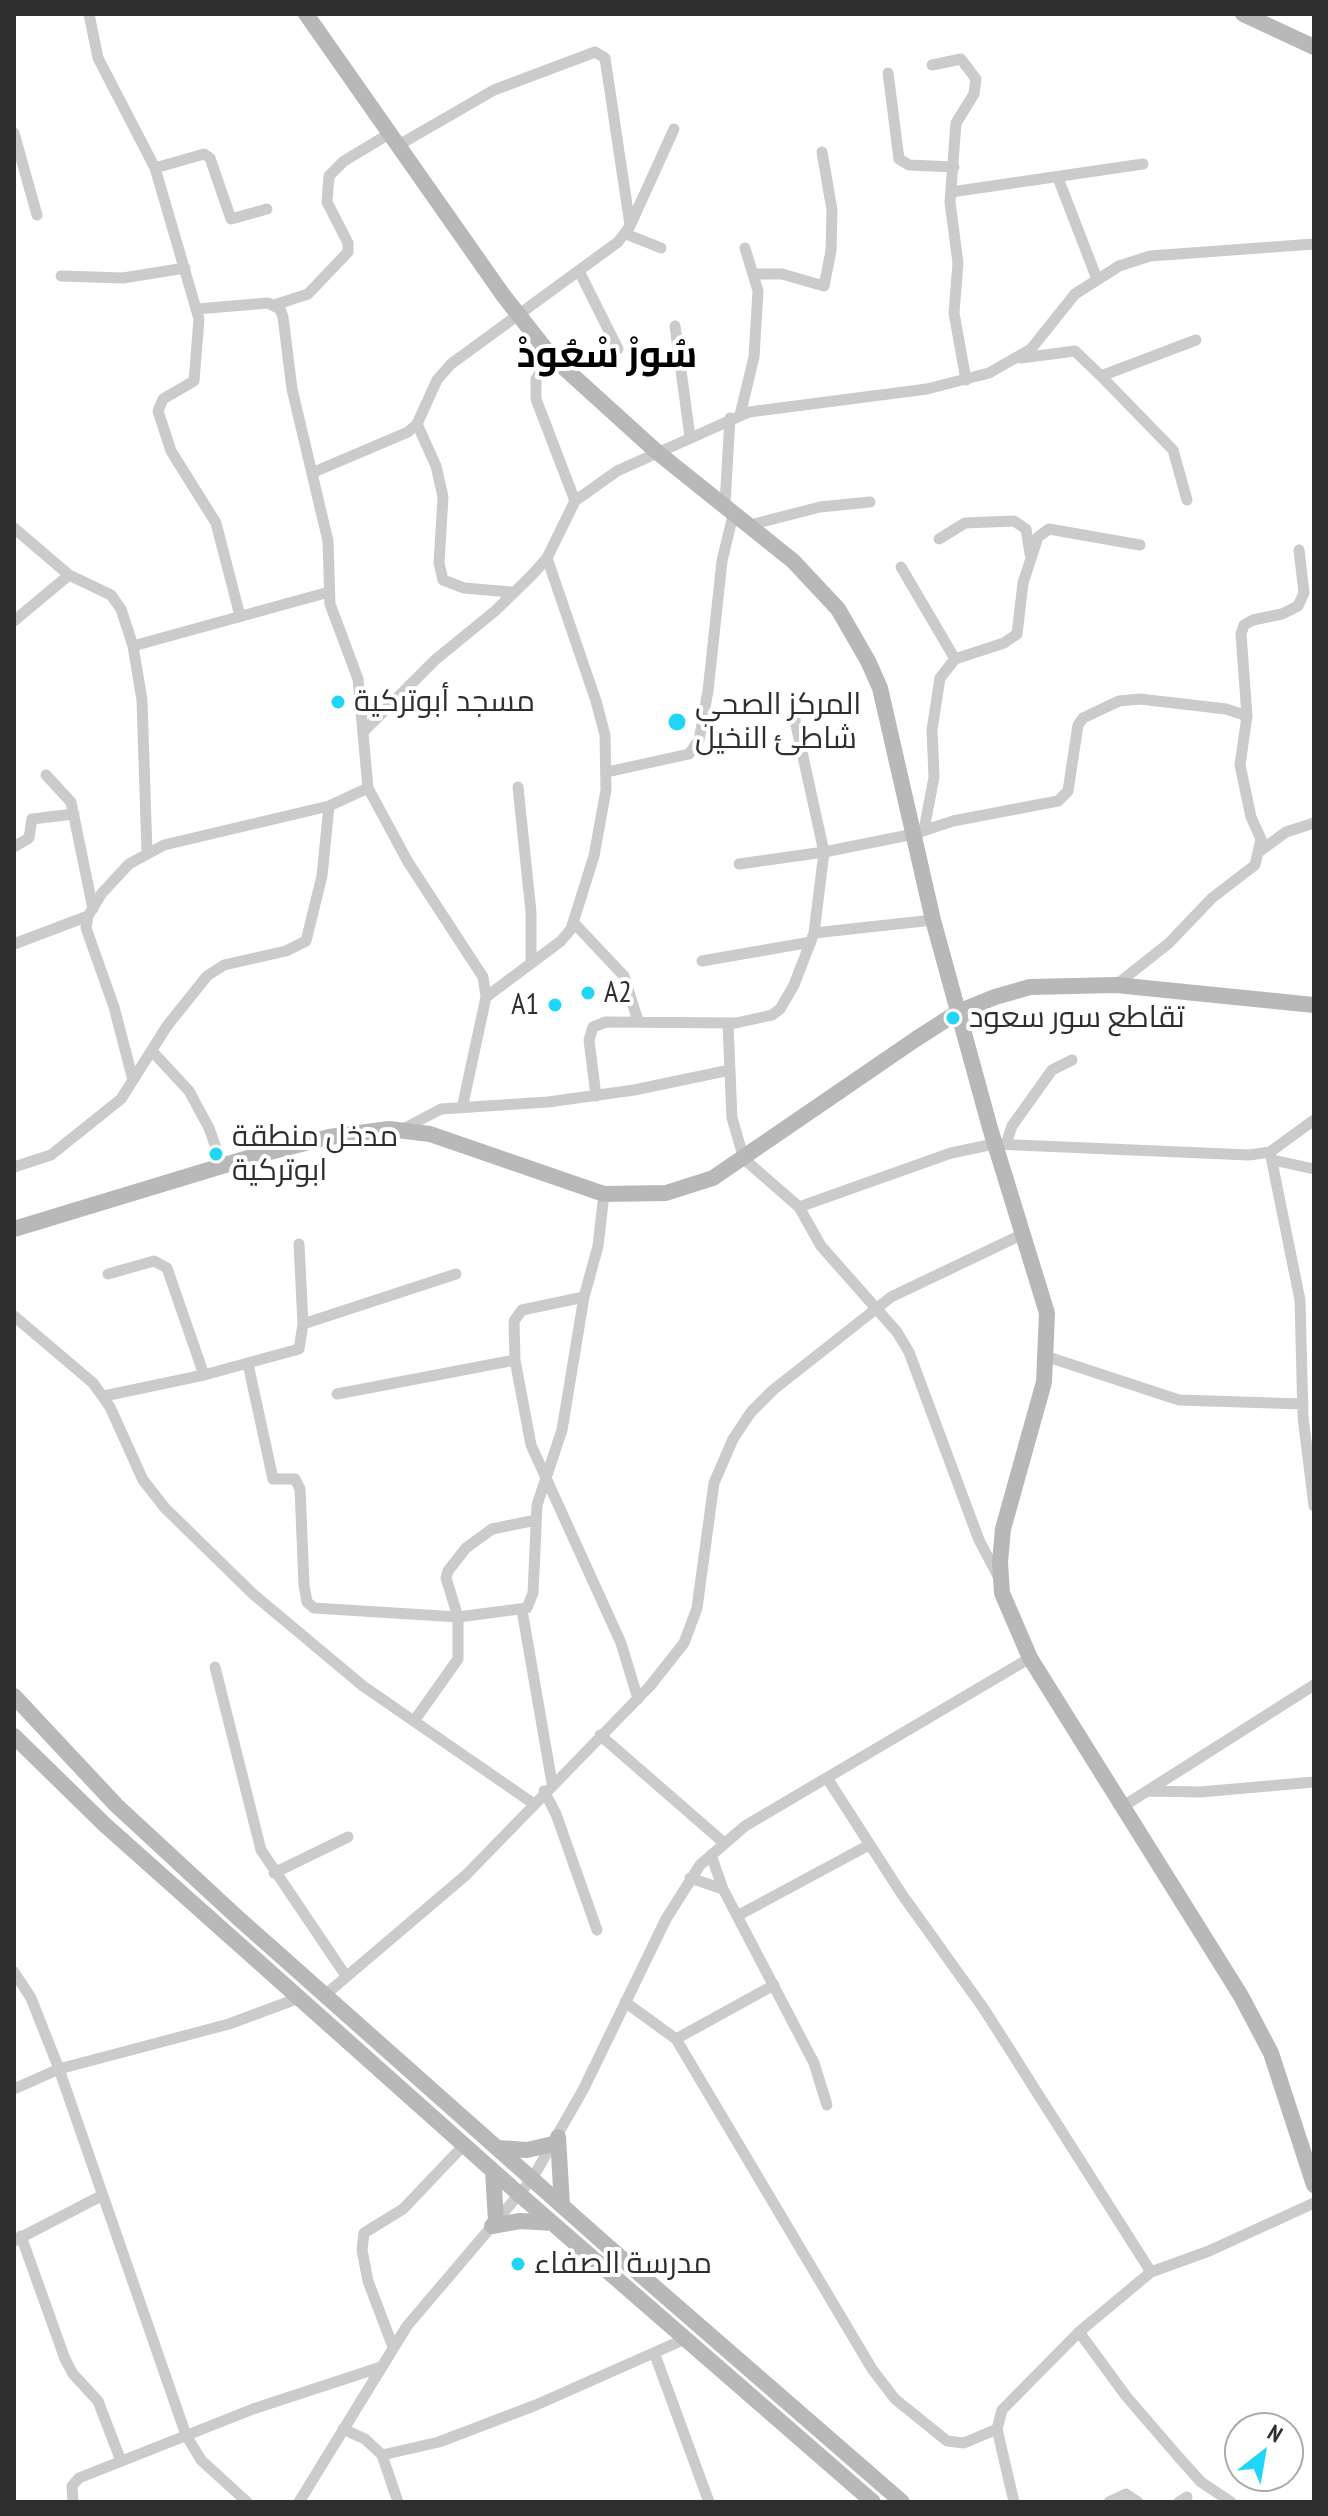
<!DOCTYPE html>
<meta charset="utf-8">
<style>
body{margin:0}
#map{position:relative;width:1328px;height:2516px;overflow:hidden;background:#fff;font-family:"PT Sans Narrow",sans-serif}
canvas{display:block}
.frame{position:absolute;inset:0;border:16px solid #2e2e2e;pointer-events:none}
.north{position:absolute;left:1224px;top:2412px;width:80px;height:80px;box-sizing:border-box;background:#fff;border:2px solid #ababab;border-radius:50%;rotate:31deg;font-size:22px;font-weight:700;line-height:32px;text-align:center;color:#2e2e2e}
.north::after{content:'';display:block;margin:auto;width:28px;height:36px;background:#20d5f5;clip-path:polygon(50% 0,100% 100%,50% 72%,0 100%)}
</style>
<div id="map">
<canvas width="1328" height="2516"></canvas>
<div class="frame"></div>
<div class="north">N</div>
</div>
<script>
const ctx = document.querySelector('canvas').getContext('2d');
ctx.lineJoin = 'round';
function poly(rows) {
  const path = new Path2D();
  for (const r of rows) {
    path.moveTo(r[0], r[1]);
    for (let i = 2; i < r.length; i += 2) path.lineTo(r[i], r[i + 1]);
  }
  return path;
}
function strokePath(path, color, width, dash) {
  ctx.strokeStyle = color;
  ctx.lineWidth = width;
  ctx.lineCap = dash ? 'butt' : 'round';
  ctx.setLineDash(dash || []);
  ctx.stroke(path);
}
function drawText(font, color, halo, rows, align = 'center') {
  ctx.font = font + ' "PT Sans Narrow",Cairo,sans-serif';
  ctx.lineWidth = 8;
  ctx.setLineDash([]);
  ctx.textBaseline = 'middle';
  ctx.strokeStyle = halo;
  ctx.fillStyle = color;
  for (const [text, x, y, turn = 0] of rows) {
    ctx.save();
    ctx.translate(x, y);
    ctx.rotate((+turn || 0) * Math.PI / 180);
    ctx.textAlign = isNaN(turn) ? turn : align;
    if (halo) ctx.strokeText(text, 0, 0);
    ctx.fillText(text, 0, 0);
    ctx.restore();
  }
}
const street = poly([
 [89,14,98,58,155,168,199,319,194,381,163,399,158,411,171,451,216,523,240,616],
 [932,65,961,59,976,79,974,94,956,123,950,202,958,263,954,313,966,380],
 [888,73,899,159,909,165,954,167],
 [14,133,37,215],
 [397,146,494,90,595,52,605,58,630,225],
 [155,168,204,154,210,158,231,219,267,209],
 [1058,178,1097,279],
 [951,192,1143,164],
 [626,234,661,248],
 [580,273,618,349],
 [756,274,782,274,824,286,831,251,832,210,822,152],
 [61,276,123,278,185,268],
 [274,305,308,294,348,252,348,243,327,202,329,176,344,161,389,134],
 [197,309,268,303,280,309,283,317,292,389,328,541,330,604,358,679,368,788,408,862,483,977,486,997,463,1104],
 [675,326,690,437],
 [551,356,536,379,536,399,575,501],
 [1021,358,1075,351,1101,376,1196,340],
 [1101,376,1173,450,1187,500],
 [740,415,754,357,758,291,745,248],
 [417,424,436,466,443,497,439,563,443,580,464,588,511,592],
 [314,472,408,432,417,424,437,380,451,364,618,242,630,226,674,129],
 [725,504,730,418],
 [750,525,820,507,870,502],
 [14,528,69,575,111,595,121,609,133,646,142,700,147,853],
 [939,539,965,523,1014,521,1026,529,1030,554],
 [901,567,955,659],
 [14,621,69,575],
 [133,646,329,592],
 [1247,716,1241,634,1244,625,1253,620,1282,614,1298,606,1304,593,1299,550],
 [363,732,435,660,495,611,532,575,547,558,575,501,617,471,749,412,927,389,989,373,1031,349,1075,294,1119,266,1150,256,1314,244],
 [607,772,689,754,699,740,708,691,722,561,734,511],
 [46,775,71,802,93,909],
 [518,787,531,912,531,962],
 [924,830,934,777,932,730,940,678,955,659,1004,643,1017,634,1023,583,1038,537,1049,529,1140,545],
 [14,847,29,838,32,819,74,814],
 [1260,851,1286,832,1314,823],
 [739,864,824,852,914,834,953,821,1058,801,1068,791,1078,725,1083,718,1119,701,1140,699,1226,709,1247,716,1240,765,1251,817,1261,839,1255,865,1212,898,1169,943,1116,985],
 [574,923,624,976,638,1021],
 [814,933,933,920],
 [14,944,88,916],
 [702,961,811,942],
 [486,997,561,941,571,929,594,856,606,790,605,735,596,701,547,558],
 [728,1024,732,1118,744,1159,799,1207,821,1246,897,1332,909,1352,979,1540,998,1576],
 [152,1051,189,1091,209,1128,222,1165],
 [133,1080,114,1007,86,928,88,916,102,893,129,864,164,845,329,806],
 [596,1096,589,1040,593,1027,606,1022,736,1023,772,1015,780,1009,794,985,814,933,824,852,793,711],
 [403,1129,441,1109,548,1102,634,1090,730,1070],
 [1006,1144,1012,1126,1052,1070,1072,1060],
 [1270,1152,1300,1300,1303,1417,1314,1506],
 [1273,1160,1314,1169],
 [14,1167,51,1155,121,1099,167,1026,207,976,224,965,286,951,306,941,322,876,329,806,368,788],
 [799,1207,951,1153,994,1144,1249,1155,1270,1152,1314,1120],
 [108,1274,154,1261,167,1268,204,1375],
 [584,1297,522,1310,514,1321,515,1360,531,1445,621,1643,638,1699],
 [14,1316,93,1383,110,1407,143,1480,165,1508,253,1594,363,1686,534,1804],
 [303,1324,456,1274],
 [1048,1357,1179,1400,1303,1404],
 [248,1364,273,1479,295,1479,300,1489,304,1585,307,1602,314,1608,458,1617,527,1608,533,1593,537,1505,562,1430,584,1297,598,1246,604,1194],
 [337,1394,515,1360],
 [104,1396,204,1375,299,1349,303,1324,299,1244],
 [522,1610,552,1783],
 [215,1667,261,1850,346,1976],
 [414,1721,458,1659,458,1617,446,1578,448,1571,466,1548,492,1529,536,1520],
 [600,1735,723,1842],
 [827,1778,901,1893,984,2009,1151,2272],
 [544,1791,556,1814,597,1930],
 [1148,1791,1200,1792,1314,1782],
 [1122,1807,1314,1685],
 [711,1855,723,1889],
 [274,1873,348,1837],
 [690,1878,723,1889,814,2063,827,2105],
 [737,1916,869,1845],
 [14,1972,31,1998,59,2069,186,2435,201,2460,247,2502],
 [325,1995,466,1875,650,1686,684,1643,697,1608,714,1483,733,1439,751,1412,773,1390,891,1297,1023,1234],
 [625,2002,676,2039,872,2369,895,2399,947,2441,964,2443,997,2429],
 [676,2039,774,1985],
 [14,2089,59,2069,229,2024,299,1998],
 [21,2236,65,2359,73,2374,98,2401,121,2461],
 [14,2241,101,2196],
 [1079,2332,1126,2396,1175,2453,1201,2482,1231,2502],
 [393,2347,368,2281,362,2250,364,2233,403,2209,464,2145],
 [655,2355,709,2502],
 [343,2429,365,2439,382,2455,398,2502],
 [382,2455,439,2442,536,2405,685,2339],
 [73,2502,72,2486,79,2478,253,2409,381,2367],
 [299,2502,407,2326,532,2179,583,2090,666,1919,700,1865,745,1826,1030,1658],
 [1014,2502,997,2429,1002,2410,1079,2332,1151,2272,1209,2251,1314,2203],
 [1109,2502,1126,2494,1138,2502],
 [1179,2502,1187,2497]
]);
const secondary = poly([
 [306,14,503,295,551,356,657,452,793,561,838,609,868,661,880,688,933,920,990,1128,1047,1313,1044,1382,1003,1529,1000,1562,1002,1593,1030,1658,1241,1996,1271,2053,1314,2185],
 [1243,14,1314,47],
 [14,1229,258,1155,329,1137,389,1129,430,1134,604,1194,666,1193,713,1178,916,1039,958,1012,995,997,1030,987,1116,985,1314,1005],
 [14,1696,116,1805,237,1917,604,2243,902,2502],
 [14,1736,104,1824,519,2194,873,2502],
 [558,2137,562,2205],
 [499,2148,527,2150,553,2144],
 [493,2171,496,2221],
 [492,2226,520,2221,552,2223]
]);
const markers = [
 [338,702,8,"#20d5f5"],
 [677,722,10,"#20d5f5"],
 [588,993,8,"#20d5f5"],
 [555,1005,8,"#20d5f5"],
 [953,1018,8,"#20d5f5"],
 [216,1154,8,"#20d5f5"],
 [518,2264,8,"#20d5f5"]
];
const poiNames = [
 ["مسجد أبوتركية",354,702],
 ["المركز الصحي",695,705],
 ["شاطئ النخيل",695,739],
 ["A2",604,993],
 ["A1",539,1005,"right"],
 ["تقاطع سور سعود",969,1018],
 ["مدخل منطقة",232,1137],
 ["ابوتركية",232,1171],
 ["مدرسة الصفاء",534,2264]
];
const districtNames = [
 ["سُورْ سْعُودْ",607,356]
];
strokePath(street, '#cbcbcb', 11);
strokePath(secondary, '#b8b8b8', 16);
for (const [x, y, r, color] of markers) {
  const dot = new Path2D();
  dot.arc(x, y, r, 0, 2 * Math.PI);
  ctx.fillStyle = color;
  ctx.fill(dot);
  strokePath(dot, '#fff', 3);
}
drawText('30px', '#2e2e2e', '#fff', poiNames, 'left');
drawText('bold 38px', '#000', '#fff', districtNames);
</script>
